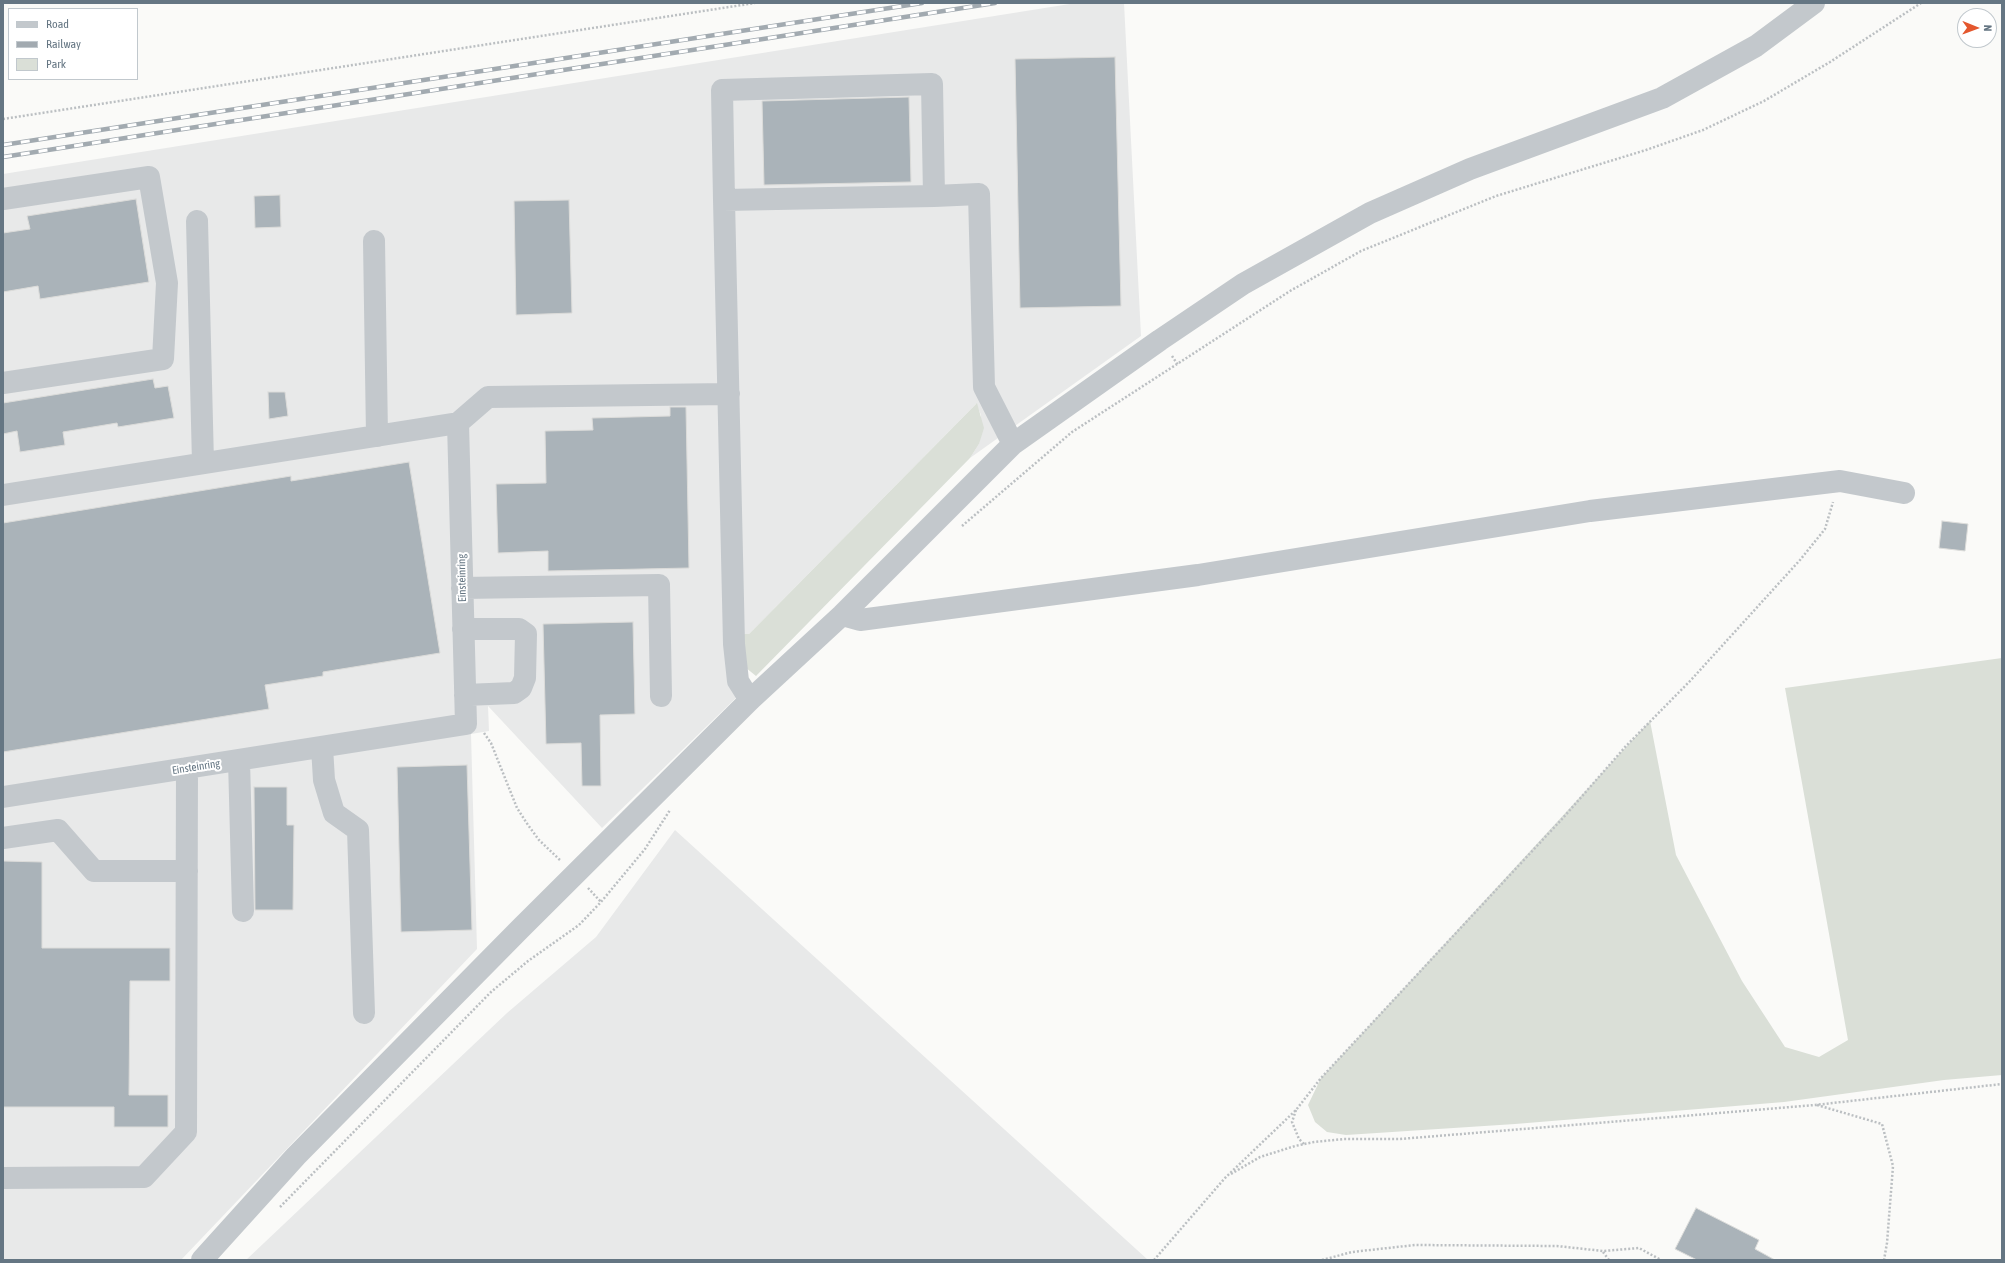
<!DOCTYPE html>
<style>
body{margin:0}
#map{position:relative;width:2005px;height:1263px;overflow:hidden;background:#fafaf8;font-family:"Asap Condensed",sans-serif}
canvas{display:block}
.frame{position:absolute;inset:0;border:4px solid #657683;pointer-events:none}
.legend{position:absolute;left:8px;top:8px;width:130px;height:72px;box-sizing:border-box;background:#fff;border:1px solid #c1c8cd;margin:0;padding:5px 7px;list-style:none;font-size:12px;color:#657683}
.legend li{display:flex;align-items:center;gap:8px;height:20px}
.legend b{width:20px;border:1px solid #c1c8cd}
.north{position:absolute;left:1957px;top:8px;width:40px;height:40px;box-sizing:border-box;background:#fff;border:1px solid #c1c8cd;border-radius:50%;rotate:91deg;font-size:11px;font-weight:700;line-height:16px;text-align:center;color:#657683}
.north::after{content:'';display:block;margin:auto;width:14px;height:18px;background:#e4572e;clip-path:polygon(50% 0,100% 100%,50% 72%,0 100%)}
</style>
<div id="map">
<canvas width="2005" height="1263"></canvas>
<div class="frame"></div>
<ul class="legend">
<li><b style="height:5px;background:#c3c8cc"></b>Road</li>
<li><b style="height:5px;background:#a2aab0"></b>Railway</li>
<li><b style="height:11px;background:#dadfd7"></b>Park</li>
</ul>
<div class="north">N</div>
</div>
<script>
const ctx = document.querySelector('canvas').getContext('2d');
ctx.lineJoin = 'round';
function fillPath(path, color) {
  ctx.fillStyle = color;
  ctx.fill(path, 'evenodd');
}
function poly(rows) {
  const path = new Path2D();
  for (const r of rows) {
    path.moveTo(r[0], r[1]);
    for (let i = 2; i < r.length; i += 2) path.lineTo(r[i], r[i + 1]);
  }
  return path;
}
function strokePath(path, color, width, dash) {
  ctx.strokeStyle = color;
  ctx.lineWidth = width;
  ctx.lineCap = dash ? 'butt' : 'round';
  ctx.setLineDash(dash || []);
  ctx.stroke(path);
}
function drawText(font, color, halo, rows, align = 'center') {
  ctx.font = font + ' "Asap Condensed",sans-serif';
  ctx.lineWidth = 4;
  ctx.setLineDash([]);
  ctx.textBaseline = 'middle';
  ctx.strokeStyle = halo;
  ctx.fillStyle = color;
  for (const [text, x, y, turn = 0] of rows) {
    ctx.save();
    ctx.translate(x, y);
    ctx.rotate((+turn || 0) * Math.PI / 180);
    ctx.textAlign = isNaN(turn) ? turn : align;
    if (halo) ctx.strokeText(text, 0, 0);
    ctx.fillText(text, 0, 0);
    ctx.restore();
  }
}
const built = poly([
 [1076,3,1124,3,1141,336,970,458,979,444,981,415,976,404,749,634,737,634,743,691,602,828,488,706,489,731,471,734,477,949,181,1260,3,1260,3,174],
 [675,830,1147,1259,1145,1260,246,1260,507,1013,596,937]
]);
const green = poly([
 [977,403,984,428,979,444,970,458,756,676,740,663,737,634,749,634],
 [2002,658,2002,1075,1944,1080,1784,1102,1515,1124,1346,1135,1327,1132,1315,1122,1308,1105,1321,1078,1650,721,1676,855,1742,981,1785,1047,1819,1057,1848,1040,1785,688]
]);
const building = poly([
 [1115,57,1121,306,1020,308,1015,59,1115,57],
 [909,97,911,182,764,185,762,101,909,97],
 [280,195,281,227,255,228,254,196,280,195],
 [136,199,149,282,40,299,38,286,3,292,3,233,30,229,27,216,136,199],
 [569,200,572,313,516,315,514,201,569,200],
 [153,379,155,388,168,386,174,418,118,427,117,423,63,432,65,445,20,452,17,431,3,434,3,403,153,379],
 [268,392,285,392,288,416,269,419,268,392],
 [670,407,686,407,689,568,548,571,548,551,498,553,496,484,546,483,545,431,593,430,592,418,670,416,670,407],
 [409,462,440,653,323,672,323,676,265,685,269,709,3,752,3,523,291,476,291,481,409,462],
 [1942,521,1968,524,1965,551,1939,548,1942,521],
 [633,622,635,714,600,715,601,786,582,786,581,743,546,744,543,624,633,622],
 [467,765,472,930,401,932,397,767,467,765],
 [254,787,287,787,287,825,294,825,293,910,255,910,254,787],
 [3,861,42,862,42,948,170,948,170,981,130,981,129,1095,168,1095,168,1127,114,1127,114,1107,3,1107,3,861],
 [1696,1208,1759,1240,1755,1249,1775,1260,1697,1260,1675,1249,1696,1208]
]);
const path = poly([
 [3,119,755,3],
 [1172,356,1178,365],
 [962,526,1072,432,1290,291,1361,251,1496,196,1646,150,1703,130,1764,101,1830,62,1921,3],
 [484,733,491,743,517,808,528,825,539,840,561,861],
 [588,888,601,902],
 [1817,1105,1882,1124,1893,1166,1887,1243,1884,1260],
 [1296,1110,1292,1122,1299,1139,1304,1144],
 [1231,1174,1260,1157,1295,1146,1314,1142,1344,1139,1400,1139,1671,1117,1815,1105,2002,1084],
 [280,1207,491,992,528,961,579,925,601,902,645,849,670,810],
 [1603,1252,1609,1260],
 [1154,1260,1225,1178,1296,1110,1321,1078,1562,819,1626,746,1691,680,1800,560,1825,529,1833,502],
 [1322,1260,1352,1252,1415,1245,1557,1246,1603,1251,1639,1248,1661,1260]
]);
const minor = poly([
 [934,196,979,194,984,387,1013,444],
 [3,199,149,177,167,283,163,359,3,383],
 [724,200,722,90,932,84,934,196,724,200,734,644,738,681,750,700],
 [197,221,203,463],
 [374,241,377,436],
 [458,423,488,397,729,394],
 [3,495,458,423,466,724,3,797],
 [462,588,659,585,661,696],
 [842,615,860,620,1198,575,1590,511,1840,481,1904,493],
 [463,629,519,629,526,634,525,678,521,688,514,693,465,695],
 [322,747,324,780,334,813,358,830,364,1013],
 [239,760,243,911],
 [3,838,58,830,94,871,187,871],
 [3,1178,144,1177,186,1132,187,768],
 [202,1260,296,1156,520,929,750,700,842,615,1013,444,1160,340,1243,284,1370,213,1470,169,1662,98,1756,46,1814,3]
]);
const rail = poly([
 [3,145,922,3],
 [3,157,995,3]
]);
const streetNames = [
 ["Einsteinring",462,578,-91],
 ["Einsteinring",196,767,-9]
];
fillPath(built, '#e8e9e9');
fillPath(green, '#dadfd7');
fillPath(building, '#aab3b9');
strokePath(building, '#dcdcda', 1);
strokePath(path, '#bbbfc2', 2.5, [2, 2]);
strokePath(minor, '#c3c8cc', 22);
strokePath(rail, '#a2aab0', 4.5);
strokePath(rail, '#fff', 3, [9]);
drawText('11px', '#657683', '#fff', streetNames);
</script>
